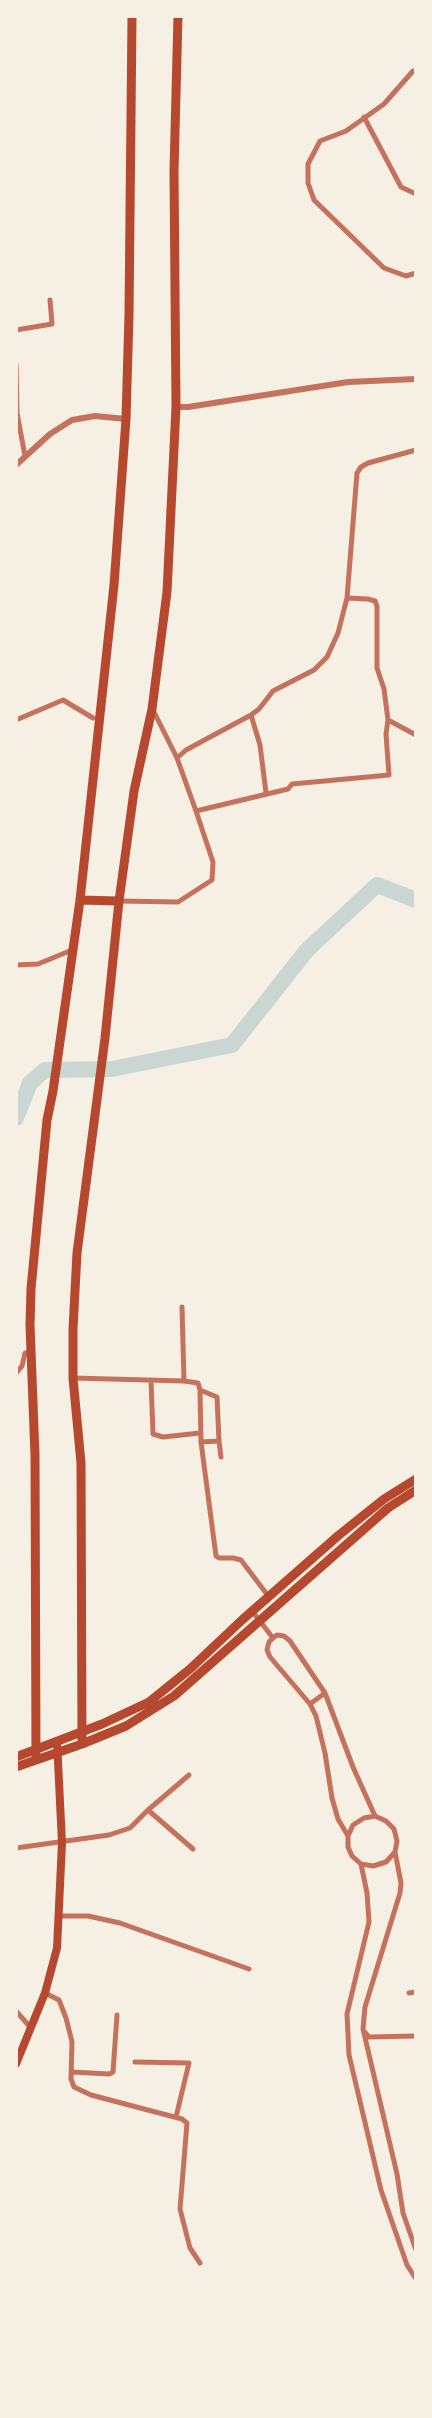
<!DOCTYPE html>
<style>
body{margin:0}
#map{position:relative;width:432px;height:2418px;overflow:hidden;background:#f6efe4;font-family:"Exo 2",sans-serif}
canvas{display:block}
.frame{position:absolute;inset:0;border:18px solid #f6efe4;pointer-events:none}
</style>
<div id="map">
<canvas width="432" height="2418"></canvas>
<div class="frame"></div>
</div>
<script>
const ctx = document.querySelector('canvas').getContext('2d');
ctx.lineJoin = 'round';
function poly(rows) {
  const path = new Path2D();
  for (const r of rows) {
    path.moveTo(r[0], r[1]);
    for (let i = 2; i < r.length; i += 2) path.lineTo(r[i], r[i + 1]);
  }
  return path;
}
function strokePath(path, color, width, dash) {
  ctx.strokeStyle = color;
  ctx.lineWidth = width;
  ctx.lineCap = dash ? 'butt' : 'round';
  ctx.setLineDash(dash || []);
  ctx.stroke(path);
}
const river = poly([
 [16,1118,30,1083,45,1070,112,1069,232,1045,307,950,377,885,416,900]
]);
const minor = poly([
 [416,73,413,71,384,104,346,131,320,141,308,164,308,183,314,200,384,268,406,276,416,273],
 [364,117,401,187,416,194],
 [16,330,52,324,50,300],
 [16,364,17,413,25,456],
 [153,710,177,758,196,811,288,789,292,784,389,775,386,734,388,720,384,689,377,668,377,606,375,601,368,599,347,598],
 [251,715,260,745,266,793],
 [16,720,63,700,93,718],
 [388,720,416,735],
 [177,758,186,750,251,715,259,709,273,691,314,670,327,657,338,633,347,598,357,473,361,467,368,463,416,450],
 [119,901,178,902,212,880,213,862,196,811],
 [16,965,38,964,72,950],
 [182,1307,184,1381],
 [16,1373,22,1366,25,1353,31,1351],
 [73,1378,184,1381,198,1383,200,1390,201,1442,216,1556,219,1558,233,1558,241,1560,269,1597],
 [151,1380,153,1434,163,1437,200,1433],
 [200,1390,217,1397,219,1441],
 [201,1442,219,1441,221,1457],
 [252,1611,273,1638],
 [273,1638,269,1642,267,1650,270,1657,310,1704,316,1716,325,1753,332,1798,338,1819,348,1836],
 [273,1638,277,1635,284,1636,290,1641,325,1693,353,1767,375,1816],
 [310,1704,325,1693],
 [148,1810,189,1775],
 [16,1848,109,1835,130,1828,148,1810,193,1849],
 [395,1852,386,1862,373,1866,361,1864,352,1856,348,1847,348,1836,353,1825,364,1818,375,1816,386,1821,394,1829,397,1841,395,1852,401,1883,400,1893,365,2007,363,2029,397,2174,403,2213,416,2250],
 [361,1864,367,1893,369,1922,347,2014,349,2055,381,2190,407,2265,416,2279],
 [60,1916,88,1916,120,1923,249,1969],
 [45,1993,59,2000,66,2018,72,2042,71,2079,74,2087,91,2095,182,2119,187,2123,180,2209,190,2248,200,2263],
 [409,1993,416,1992],
 [16,2011,31,2028],
 [364,2031,369,2037,416,2036],
 [135,2062,189,2063,176,2117],
 [72,2072,109,2074,113,2072,117,2015]
]);
const tertiary = poly([
 [176,407,188,407,348,382,416,379],
 [16,465,50,434,72,420,95,416,126,419]
]);
const primary = poly([
 [16,2064,45,1993,57,1948,62,1843,57,1741]
]);
const trunk = poly([
 [80,900,119,901],
 [82,1744,81,1463,73,1378,73,1329,77,1253,105,1038,119,901,134,791,152,709,167,592,176,407,174,171,178,16],
 [16,1757,102,1724,149,1702,190,1669,242,1620,339,1535,384,1499,416,1479],
 [36,1760,35,1455,30,1325,31,1289,47,1120,53,1091,80,900,114,585,126,419,129,315,132,16],
 [16,1767,82,1744,126,1726,174,1696,388,1508,416,1490]
]);
strokePath(river, '#c9d6d2', 16);
strokePath(minor, '#c5725c', 5);
strokePath(tertiary, '#c5725c', 6);
strokePath(primary, '#b5482f', 8);
strokePath(trunk, '#b5482f', 9);
</script>
